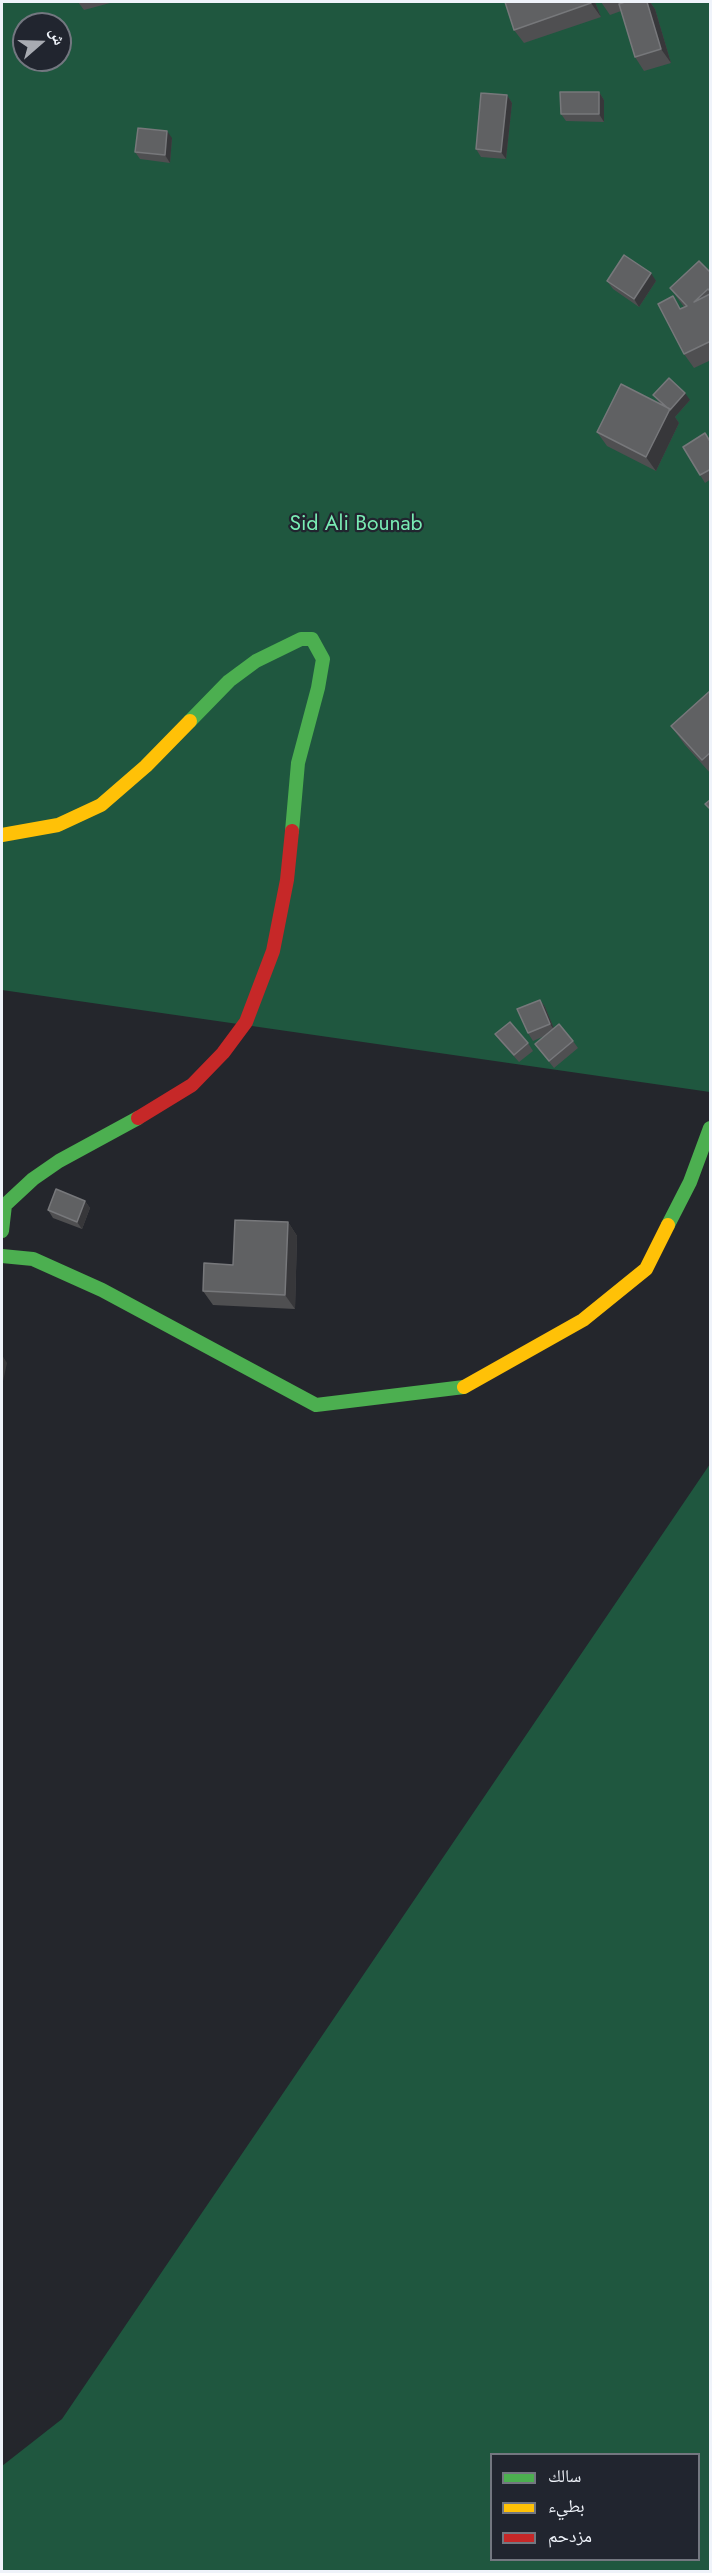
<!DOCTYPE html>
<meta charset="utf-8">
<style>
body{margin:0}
#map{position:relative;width:712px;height:2573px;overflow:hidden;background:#24262c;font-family:Jost,"Noto Naskh Arabic",sans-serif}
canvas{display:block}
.frame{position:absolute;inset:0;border:3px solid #eff3fa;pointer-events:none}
.legend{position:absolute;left:490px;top:2453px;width:210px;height:108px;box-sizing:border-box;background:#21252f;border:2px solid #737780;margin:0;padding:8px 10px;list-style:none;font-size:18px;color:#eff3fa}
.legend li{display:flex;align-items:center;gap:12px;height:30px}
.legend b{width:30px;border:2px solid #737780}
.north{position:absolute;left:12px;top:12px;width:60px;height:60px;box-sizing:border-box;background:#21252f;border:2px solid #737780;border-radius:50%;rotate:70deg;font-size:16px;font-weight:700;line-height:24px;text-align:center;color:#eff3fa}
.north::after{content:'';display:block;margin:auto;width:21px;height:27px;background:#a8abb2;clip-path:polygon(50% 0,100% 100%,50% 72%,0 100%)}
</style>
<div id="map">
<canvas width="712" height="2573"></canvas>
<div class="frame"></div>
<ul class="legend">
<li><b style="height:8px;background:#4caf50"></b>سالك</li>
<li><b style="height:8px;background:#ffc107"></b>بطيء</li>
<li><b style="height:8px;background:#c62828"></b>مزدحم</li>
</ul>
<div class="north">ش</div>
</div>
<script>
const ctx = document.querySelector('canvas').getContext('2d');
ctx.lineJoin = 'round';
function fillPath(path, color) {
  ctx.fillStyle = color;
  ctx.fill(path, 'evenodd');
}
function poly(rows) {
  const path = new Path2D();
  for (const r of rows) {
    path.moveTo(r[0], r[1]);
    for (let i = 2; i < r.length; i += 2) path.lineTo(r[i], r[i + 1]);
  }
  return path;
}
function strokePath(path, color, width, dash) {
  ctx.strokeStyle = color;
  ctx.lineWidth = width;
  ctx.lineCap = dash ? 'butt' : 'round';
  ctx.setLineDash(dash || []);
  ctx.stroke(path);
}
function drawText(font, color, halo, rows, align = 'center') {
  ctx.font = font + ' Jost,sans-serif';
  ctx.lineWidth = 4.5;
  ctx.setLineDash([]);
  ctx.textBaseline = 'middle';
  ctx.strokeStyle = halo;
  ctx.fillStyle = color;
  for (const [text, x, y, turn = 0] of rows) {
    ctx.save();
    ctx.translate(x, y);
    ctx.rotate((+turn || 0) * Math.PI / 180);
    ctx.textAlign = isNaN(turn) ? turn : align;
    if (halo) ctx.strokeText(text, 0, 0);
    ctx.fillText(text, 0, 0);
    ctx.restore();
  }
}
const forest = poly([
 [2,2,710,2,710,1092,2,990],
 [24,24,60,24,60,60,24,60],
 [710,1464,710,2571,2,2571,2,2466,62,2419],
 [492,2454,698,2454,698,2560,492,2560]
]);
const fast = poly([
 [190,721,229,681,256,661,301,639,312,639,323,659,318,688,298,763,292,831],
 [668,1225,690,1182,710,1128],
 [2,1231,5,1205,33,1179,59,1161,138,1118],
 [2,1256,33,1259,102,1290,316,1405,464,1387]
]);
const slow = poly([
 [2,835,58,825,101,805,146,766,190,721],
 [464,1387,583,1320,646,1269,668,1225]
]);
const jam = poly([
 [138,1118,192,1085,223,1053,246,1022,273,951,287,880,292,831]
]);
const wall = poly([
 [78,2,109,2,110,3,84,10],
 [595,2,601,17,524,43,514,30],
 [601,2,650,2,655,9,671,63,644,71,635,57,621,11,610,15],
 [599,92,604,100,604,122,566,121,561,114],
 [507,95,512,103,506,159,481,157,476,149],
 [172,138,170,163,140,159,135,152],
 [711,273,711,360,694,368,684,354,681,308,684,307,670,288],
 [607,281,656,281,639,307,613,289],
 [653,395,690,400,675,417,679,423,656,471,607,446,597,432,661,405],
 [705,433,711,442,711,479,705,483,700,475],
 [711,690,711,774,685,745,671,726],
 [540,1000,545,1007,554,1029,573,1041,578,1048,554,1068,535,1044,547,1035,533,1041,528,1033],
 [495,1034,528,1043,533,1051,519,1062,500,1041],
 [85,1201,90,1208,82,1229,53,1218,48,1210],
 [288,1222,297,1236,295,1309,213,1305,203,1291,233,1265]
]);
const shadedWall = poly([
 [590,2,595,2,601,17,591,3],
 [647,2,650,2,655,9,671,63,661,49],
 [599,92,604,100,604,122,599,114],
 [507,95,512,103,506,159,501,152],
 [167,131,172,138,170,163,165,155],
 [651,273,656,281,639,307,634,299],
 [685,393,690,400,675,417,679,423,656,471,646,457,670,409],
 [540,1000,545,1007,555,1031,550,1024],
 [85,1201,90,1208,82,1229,77,1222],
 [288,1222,297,1236,295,1309,285,1295],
 [2,1355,7,1363,2,1386]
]);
const building = poly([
 [505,2,590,2,591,3,514,30,505,2],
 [625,2,647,2,661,49,635,57,619,4,625,2],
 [560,92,599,92,599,114,561,114,560,92],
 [481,93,507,95,501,152,476,149,481,93],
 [138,128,167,131,165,155,135,152,138,128],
 [624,255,651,273,634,299,607,281,624,255],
 [699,261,711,273,711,292,708,289,694,302,710,294,711,296,711,341,684,354,658,304,673,296,680,309,687,306,670,288,699,261],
 [669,378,685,393,670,410,653,395,669,378],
 [621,384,670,409,646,457,597,432,621,384],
 [705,433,711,443,711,469,700,475,683,447,705,433],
 [711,690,711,752,702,760,671,726,711,690],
 [711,799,711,810,705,804,711,799],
 [540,1000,550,1024,528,1033,517,1009,540,1000],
 [510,1022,528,1043,514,1055,495,1034,510,1022],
 [559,1024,573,1041,549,1061,535,1044,559,1024],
 [56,1189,85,1201,77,1222,48,1210,56,1189],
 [235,1220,288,1222,285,1295,203,1291,204,1263,233,1265,235,1220]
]);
const parkNames = [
 ["Sid Ali Bounab",356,525]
];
fillPath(forest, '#1f573f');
strokePath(fast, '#4caf50', 14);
strokePath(slow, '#ffc107', 14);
strokePath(jam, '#c62828', 14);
fillPath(wall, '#4f4f51');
fillPath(shadedWall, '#37373a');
fillPath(building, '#606163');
strokePath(building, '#77787b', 1.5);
drawText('21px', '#79ebb4', '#21252f', parkNames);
</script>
